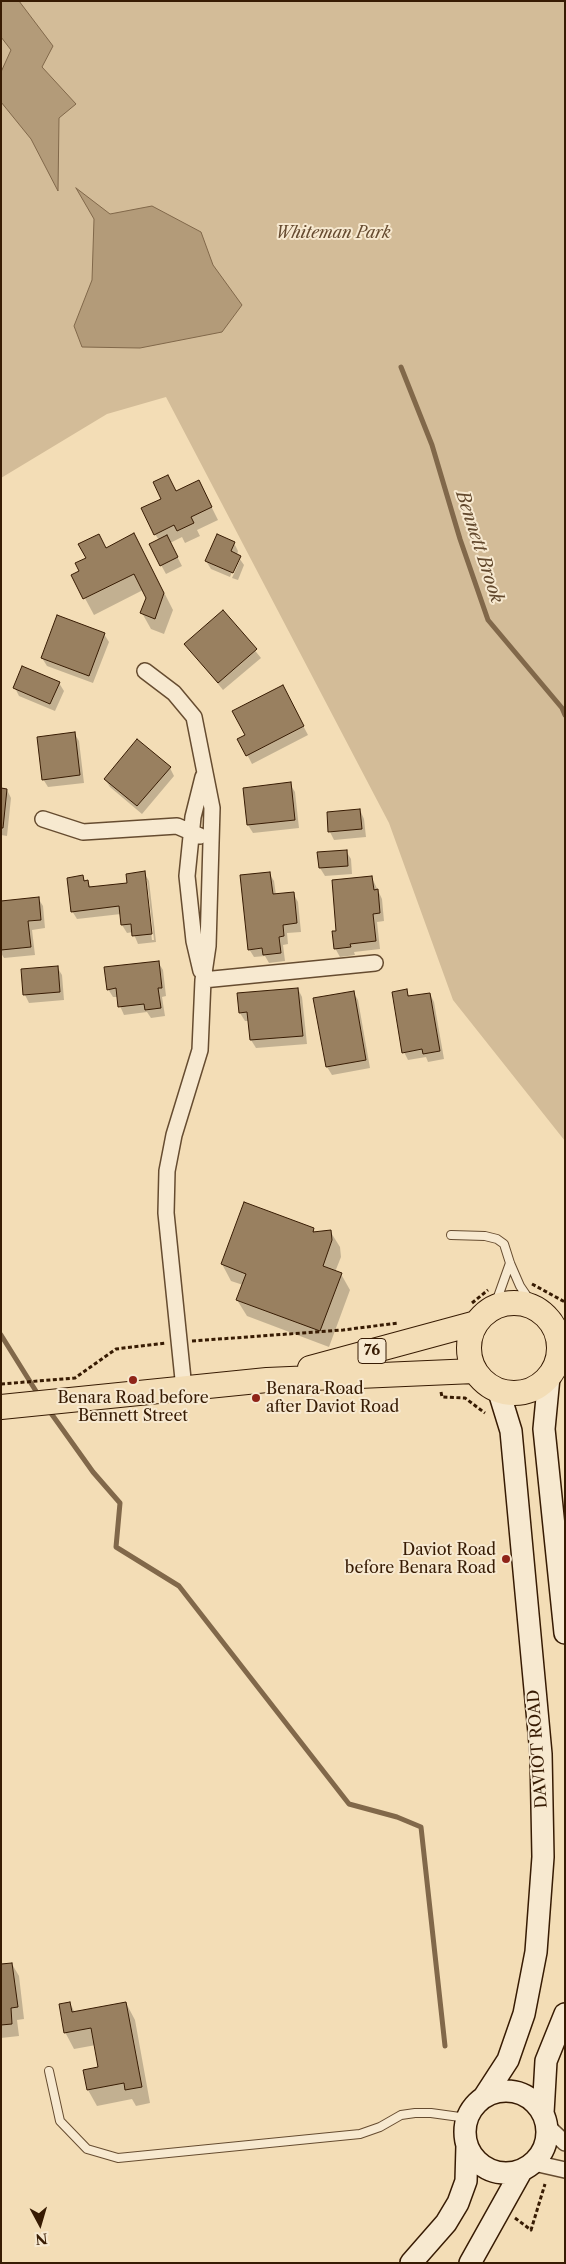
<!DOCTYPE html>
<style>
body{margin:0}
#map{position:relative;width:566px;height:2264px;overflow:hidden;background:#f3ddb6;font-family:"Libre Caslon Text",serif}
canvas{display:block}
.frame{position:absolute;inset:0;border:2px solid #371b03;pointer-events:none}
.north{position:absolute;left:15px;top:2199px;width:50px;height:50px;-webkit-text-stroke:4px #f7e9d0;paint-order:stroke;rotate:174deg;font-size:14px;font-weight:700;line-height:20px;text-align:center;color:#371b03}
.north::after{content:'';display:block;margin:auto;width:18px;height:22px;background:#371b03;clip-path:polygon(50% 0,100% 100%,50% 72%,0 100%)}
</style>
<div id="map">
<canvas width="566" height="2264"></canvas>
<div class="frame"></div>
<div class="north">N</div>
</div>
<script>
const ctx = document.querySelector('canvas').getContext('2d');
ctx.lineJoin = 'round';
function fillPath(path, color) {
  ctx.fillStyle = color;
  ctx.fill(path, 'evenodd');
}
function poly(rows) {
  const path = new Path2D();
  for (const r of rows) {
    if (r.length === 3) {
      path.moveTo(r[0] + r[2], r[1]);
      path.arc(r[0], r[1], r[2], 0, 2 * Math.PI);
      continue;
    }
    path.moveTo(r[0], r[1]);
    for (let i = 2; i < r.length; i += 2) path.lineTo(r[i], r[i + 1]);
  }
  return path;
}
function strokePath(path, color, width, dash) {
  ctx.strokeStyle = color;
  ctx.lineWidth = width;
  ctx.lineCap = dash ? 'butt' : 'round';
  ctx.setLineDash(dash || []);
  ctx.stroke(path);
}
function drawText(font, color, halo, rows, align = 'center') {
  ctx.font = font + ' "Libre Caslon Text",serif';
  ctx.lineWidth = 4;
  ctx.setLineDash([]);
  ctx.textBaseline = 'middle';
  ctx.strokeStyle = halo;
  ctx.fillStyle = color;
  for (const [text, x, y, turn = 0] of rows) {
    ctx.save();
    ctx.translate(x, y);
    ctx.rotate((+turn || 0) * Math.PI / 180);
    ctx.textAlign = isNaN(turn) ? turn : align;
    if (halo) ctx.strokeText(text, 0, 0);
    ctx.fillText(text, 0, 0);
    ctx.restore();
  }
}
const green = poly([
 [1,1,565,1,565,1141,453,1000,389,823,166,397,107,414,1,478]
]);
const water = poly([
 [1,1,19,1,53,46,42,67,76,104,59,118,58,191,31,139,1,102,1,72,11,50,1,37,1,1],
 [76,188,110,214,152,206,201,232,213,265,242,305,222,332,140,348,82,347,74,326,92,280,94,219,76,188]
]);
const shadow = poly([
 [168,477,177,492,199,482,218,520,197,530,200,536,185,543,182,537,170,543,182,566,166,574,150,545,159,540,155,534],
 [234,543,238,551,237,555,244,565,238,580,232,578,240,560,237,560,230,577,211,569,206,561],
 [106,549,143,551,173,610,164,634,151,629,142,613,147,598,143,590,94,615,73,576],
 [223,611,261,658,223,690,186,644],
 [104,634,109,642,93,683,47,666,42,658],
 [59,683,64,691,55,711,19,696,15,688],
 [287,695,308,735,252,764,239,739,247,735],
 [74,733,79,741,84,783,48,787,43,779],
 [170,768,174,776,142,814,110,787,105,779],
 [290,784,295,792,299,828,253,833,248,825],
 [1,789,7,790,11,798,7,836,1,835],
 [360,810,364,819,366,837,334,840,330,832],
 [346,851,351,859,352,874,325,876,320,868],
 [144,873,149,881,156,942,138,944,133,932,127,933,122,925,121,914,77,919,72,911,82,877,92,888,129,884],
 [145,880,147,880,154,940,152,940],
 [269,873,274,881,276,895,293,893,298,902,301,932,287,933,288,944,283,945,285,961,269,963,265,956,254,957,249,949],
 [372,878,382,899,384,921,377,922,380,949,354,952,355,955,340,957,335,948,338,932],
 [38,898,43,906,45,928,32,930,35,955,4,958,1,953,1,902],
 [158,962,163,970,166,996,162,997,165,1016,151,1018,147,1012,124,1015,120,1006,118,997,113,997,108,989],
 [57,967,62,975,64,1000,29,1003,25,995],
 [298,989,302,997,307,1044,256,1048,251,1040,249,1021,245,1021,240,1013],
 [406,991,410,997,430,994,434,1002,444,1059,428,1062,426,1057,408,1060,404,1052],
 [353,992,358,1000,370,1068,332,1075,327,1067],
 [313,1229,315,1233,330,1231,340,1247,341,1257,335,1272,341,1274,350,1290,329,1347,247,1316,237,1300,243,1285,231,1281,222,1264],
 [12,1964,19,1976,24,2019,17,2020,19,2036,1,2038,1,1965],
 [70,2003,75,2013,126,2003,135,2020,150,2103,136,2106,132,2099,97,2106,88,2090,100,2068,96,2045,74,2049,65,2032]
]);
const stream = poly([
 [401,367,432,445,460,539,488,620,562,708,565,715],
 [1,1335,39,1396],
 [48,1409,93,1472,120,1503,116,1547,179,1586,349,1804,397,1817,421,1827,445,2046]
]);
const building = poly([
 [168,475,176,491,199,480,212,507,191,517,194,523,177,531,174,525,154,535,141,508,161,499,153,482,168,475],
 [134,533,164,593,155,619,140,613,146,598,134,574,83,599,71,575,79,571,75,563,86,558,78,544,99,534,106,548,134,533],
 [217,534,235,542,231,551,241,556,233,573,205,561,217,534],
 [167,535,178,557,160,566,149,544,167,535],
 [223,610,257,649,218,683,184,644,223,610],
 [57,615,105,633,89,676,41,658,57,615],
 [22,666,60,682,50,704,13,688,22,666],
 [283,685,304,726,246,756,237,739,245,735,232,711,283,685],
 [75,732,80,775,42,780,37,737,75,732],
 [137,739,171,767,137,806,104,779,137,739],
 [291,782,295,820,247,825,243,788,291,782],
 [1,788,7,789,3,828,1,828,1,788],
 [360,809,362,829,328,832,327,812,360,809],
 [347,850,348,866,319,868,317,852,347,850],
 [145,871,152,934,132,936,131,924,121,925,119,906,71,912,67,878,83,875,84,881,88,880,89,887,127,883,126,874,145,871],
 [270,872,273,894,294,892,297,923,283,925,284,936,279,937,281,953,263,955,262,948,248,950,240,875,270,872],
 [372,876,374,890,378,889,380,913,373,914,376,941,350,944,351,947,334,949,332,931,336,931,332,880,372,876],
 [39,897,41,920,28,921,31,947,1,950,1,901,39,897],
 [159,961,162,988,158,988,161,1008,145,1010,144,1004,118,1007,116,988,107,990,104,967,159,961],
 [58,966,60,992,23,995,21,969,58,966],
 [298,988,303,1036,250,1040,247,1012,239,1013,237,993,298,988],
 [407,989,408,996,430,993,440,1051,423,1054,422,1049,402,1053,392,992,407,989],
 [354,991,366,1060,326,1067,313,998,354,991],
 [244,1202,314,1228,313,1232,331,1230,332,1240,323,1266,342,1273,320,1331,236,1300,246,1274,221,1264,244,1202],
 [12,1963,18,2007,11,2008,12,2024,1,2025,1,1964,12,1963],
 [70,2002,72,2012,126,2002,142,2087,125,2090,124,2083,87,2090,83,2070,98,2067,91,2028,64,2033,59,2004,70,2002]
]);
const path = poly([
 [532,1284,565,1302],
 [472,1303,488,1290],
 [192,1341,343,1330,398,1323],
 [1,1384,75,1378,116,1349,166,1343],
 [441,1392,442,1397,465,1398,485,1413],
 [515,2218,531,2230,545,2184]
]);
const lane = poly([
 [451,1235,485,1236,497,1239,504,1244,510,1263,520,1286,535,1308],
 [494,1308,510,1263],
 [49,2071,60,2121,87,2149,118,2158,360,2134,380,2127,401,2115,415,2113,431,2113,467,2118]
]);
const street = poly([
 [145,671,174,693,194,717,212,808,208,946,203,980,200,1050,174,1135,167,1171,166,1213,184,1389],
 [43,819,83,832,177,826,200,836],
 [201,971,194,941,187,876,193,817,203,777],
 [203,980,375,963],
 [547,2126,565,2143],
 [534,2163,565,2170]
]);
const secondary = poly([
 [549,1377,544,1429,565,1633],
 [506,2132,41],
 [484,2097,508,2060,524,2014,536,1952,543,1857,541,1754,511,1431,499,1392],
 [543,2113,546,2061,565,2014],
 [411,2263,446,2223,458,2203,466,2181,467,2145],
 [470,2263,522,2170]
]);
const primary = poly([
 [514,1348,45],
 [310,1368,476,1323],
 [1,1407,267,1380,474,1371]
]);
const markers = [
 [133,1380,5,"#8f2418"],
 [256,1398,5,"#8f2418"],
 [506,1559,5,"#8f2418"]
];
const shields = [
 [372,1351,28]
];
const shieldNames = [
 ["76",372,1351]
];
const parkNames = [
 ["Whiteman Park",333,233]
];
const poiNames = [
 ["Benara Road",266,1389],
 ["after Daviot Road",266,1407],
 ["Benara Road before",133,1398,"center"],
 ["Bennett Street",133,1416,"center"],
 ["Daviot Road",496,1550,"right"],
 ["before Benara Road",496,1568,"right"]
];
const streetNames = [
 ["DAVIOT ROAD",538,1749,-94]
];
const waterNames = [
 ["Bennett Brook",479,547,72]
];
fillPath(green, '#d3bc98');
fillPath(water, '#b39b79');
strokePath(water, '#81684a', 1);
fillPath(shadow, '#0003');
strokePath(stream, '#81684a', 5);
fillPath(building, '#998060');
strokePath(building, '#371b03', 1);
strokePath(lane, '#664c30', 10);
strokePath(street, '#664c30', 18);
strokePath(secondary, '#371b03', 24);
strokePath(primary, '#371b03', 26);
strokePath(path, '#371b03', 3, [4, 2.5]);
strokePath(lane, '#f7e9d0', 8);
strokePath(street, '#f7e9d0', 15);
strokePath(secondary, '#f7e9d0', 21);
strokePath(primary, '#f3ddb6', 24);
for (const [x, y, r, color] of markers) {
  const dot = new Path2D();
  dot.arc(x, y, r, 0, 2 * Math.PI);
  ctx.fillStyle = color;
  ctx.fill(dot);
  strokePath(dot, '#f7e9d0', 2);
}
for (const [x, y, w] of shields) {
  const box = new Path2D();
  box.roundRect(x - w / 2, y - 12.5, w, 25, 4);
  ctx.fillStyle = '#f7e9d0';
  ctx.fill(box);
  strokePath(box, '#371b03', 1);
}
drawText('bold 15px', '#371b03', null, shieldNames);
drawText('italic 16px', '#664b30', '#f7e9d0', parkNames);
drawText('16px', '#371b03', '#f7e9d0', poiNames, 'left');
drawText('16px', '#371b03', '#f7e9d0', streetNames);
drawText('italic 18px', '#62482c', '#f7e9d0', waterNames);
</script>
